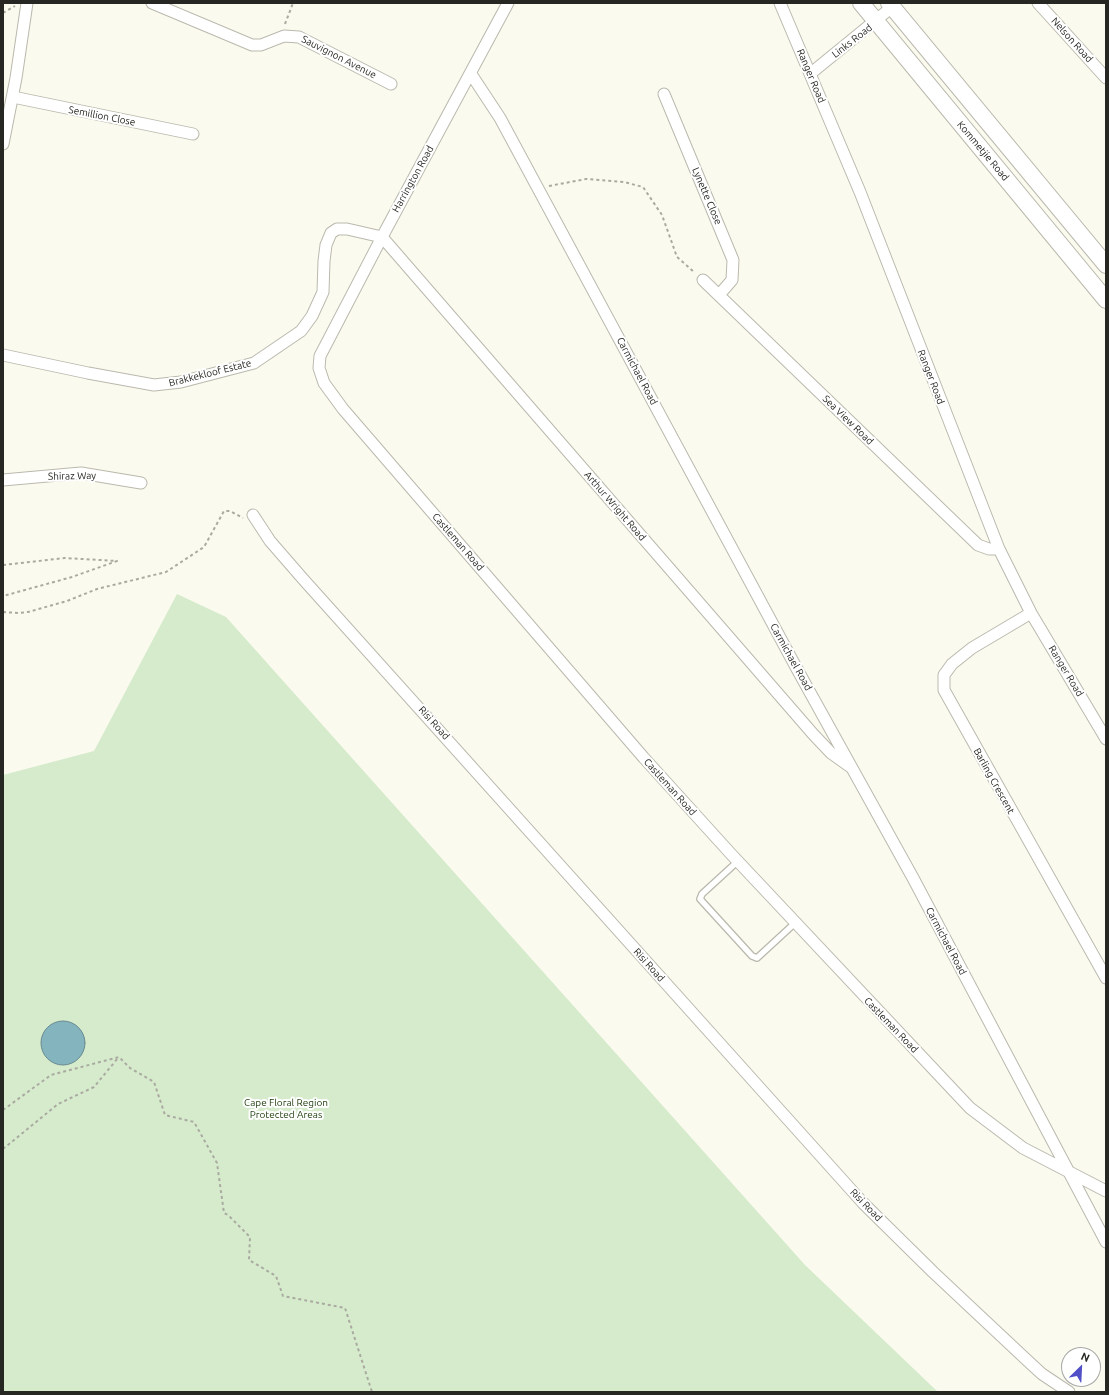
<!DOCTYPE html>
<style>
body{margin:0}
#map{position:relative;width:1109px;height:1395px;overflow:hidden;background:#fbfaee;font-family:Ubuntu,sans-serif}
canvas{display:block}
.frame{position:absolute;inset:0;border:4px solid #262622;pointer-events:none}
.north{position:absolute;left:1061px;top:1347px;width:40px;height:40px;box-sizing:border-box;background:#fff;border:1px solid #a8a8a7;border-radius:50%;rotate:24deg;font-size:11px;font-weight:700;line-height:16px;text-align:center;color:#262622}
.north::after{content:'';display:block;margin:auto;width:14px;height:18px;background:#5250c7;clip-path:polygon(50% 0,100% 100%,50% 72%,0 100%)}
</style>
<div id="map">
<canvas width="1109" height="1395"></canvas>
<div class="frame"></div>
<div class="north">N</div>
</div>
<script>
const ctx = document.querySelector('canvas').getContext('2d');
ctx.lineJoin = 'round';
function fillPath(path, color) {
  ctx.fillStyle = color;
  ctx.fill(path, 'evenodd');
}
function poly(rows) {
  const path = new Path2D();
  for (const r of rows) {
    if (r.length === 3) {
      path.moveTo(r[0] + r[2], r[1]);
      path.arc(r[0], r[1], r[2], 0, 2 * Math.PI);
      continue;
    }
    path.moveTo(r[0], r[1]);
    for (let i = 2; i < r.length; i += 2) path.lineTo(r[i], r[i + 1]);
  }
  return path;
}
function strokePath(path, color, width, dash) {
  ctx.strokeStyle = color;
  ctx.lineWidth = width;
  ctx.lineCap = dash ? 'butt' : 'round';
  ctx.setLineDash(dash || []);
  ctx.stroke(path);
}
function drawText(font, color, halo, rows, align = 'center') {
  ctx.font = font + ' Ubuntu,sans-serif';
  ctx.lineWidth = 4;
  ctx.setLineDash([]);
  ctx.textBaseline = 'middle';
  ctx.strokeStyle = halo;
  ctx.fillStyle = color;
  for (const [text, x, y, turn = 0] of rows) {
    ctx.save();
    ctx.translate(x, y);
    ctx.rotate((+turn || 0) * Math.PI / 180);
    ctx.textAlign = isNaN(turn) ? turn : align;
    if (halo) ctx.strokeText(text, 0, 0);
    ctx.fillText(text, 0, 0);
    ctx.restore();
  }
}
const green = poly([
 [177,594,226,617,805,1265,938,1392,3,1392,3,775,94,751]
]);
const water = poly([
 [63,1043,22]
]);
const path = poly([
 [3,13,15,6],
 [285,24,293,3],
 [549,186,586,179,624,182,643,187,662,215,677,257,694,272],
 [3,565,65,558,117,561,72,577,3,596],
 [3,612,18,613,28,612,67,601,97,589,166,572,204,547,224,511,230,511,243,518],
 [3,1110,51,1075,119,1057,130,1068,154,1082,165,1115,194,1122,217,1163,224,1213,228,1215,250,1237,249,1260,276,1276,283,1296,345,1308,372,1392],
 [3,1149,58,1104,94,1087,118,1058]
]);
const service = poly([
 [737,862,702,894,700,899,752,956,757,958,795,923]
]);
const minor = poly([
 [152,3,252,45,261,45,284,36,299,37,391,84],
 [508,3,382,237,320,356,319,368,324,383,343,409,644,758,731,854,970,1108,1023,1148,1106,1191],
 [780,3,860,192,999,549,1031,613,1106,739],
 [1038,3,1106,78],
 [471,74,500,118,797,669,913,878,1106,1242],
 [810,74,892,7],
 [664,94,733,260,732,280,719,295],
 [13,97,193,134],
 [3,144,16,78,27,3],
 [703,280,978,545,989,549,999,549],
 [3,355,88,373,154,385,181,382,254,363,301,331,312,316,323,292,324,261,326,245,331,233,337,229,347,229,382,237,813,734,831,753,852,768],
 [3,480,81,473,141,483],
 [253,515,270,541,303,579,863,1203,933,1272,1030,1363,1042,1374,1069,1392],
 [1031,613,972,648,952,664,944,675,944,690,1106,978]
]);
const secondary = poly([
 [861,3,1106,300],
 [889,3,1106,265]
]);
const streetNames = [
 ["Nelson Road",1072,40,48],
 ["Links Road",852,41,-38],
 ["Sauvignon Avenue",339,57,27],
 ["Ranger Road",811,76,67],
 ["Semillion Close",102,116,11],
 ["Kommetjie Road",983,151,50],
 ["Harrington Road",413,179,-61],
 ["Lynette Close",707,196,67],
 ["Carmichael Road",637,371,62],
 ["Brakkekloof Estate",210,373,-14],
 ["Ranger Road",931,377,69],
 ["Sea View Road",848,420,44],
 ["Shiraz Way",72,476,-1],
 ["Arthur Wright Road",615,506,49],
 ["Castleman Road",458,542,49],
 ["Carmichael Road",791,657,61],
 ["Ranger Road",1066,671,59],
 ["Risi Road",434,723,48],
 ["Barling Crescent",994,781,61],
 ["Castleman Road",670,787,48],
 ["Carmichael Road",946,941,62],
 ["Risi Road",649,965,48],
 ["Castleman Road",891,1025,46],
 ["Risi Road",866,1205,46]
];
const parkNames = [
 ["Cape Floral Region",286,1103],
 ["Protected Areas",286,1115]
];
fillPath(green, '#d5ebcc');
fillPath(water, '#84b4be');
strokePath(water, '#68898f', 1);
strokePath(service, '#bbb9ae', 8);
strokePath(minor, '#bbb9ae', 13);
strokePath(secondary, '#bbb9ae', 18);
strokePath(path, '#aaaaa1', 2, [3, 3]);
strokePath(service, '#fff', 5.5);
strokePath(minor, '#fff', 11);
strokePath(secondary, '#fff', 16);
drawText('10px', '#262622', '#fff', streetNames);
drawText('10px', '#1a3908', '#fff', parkNames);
</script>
